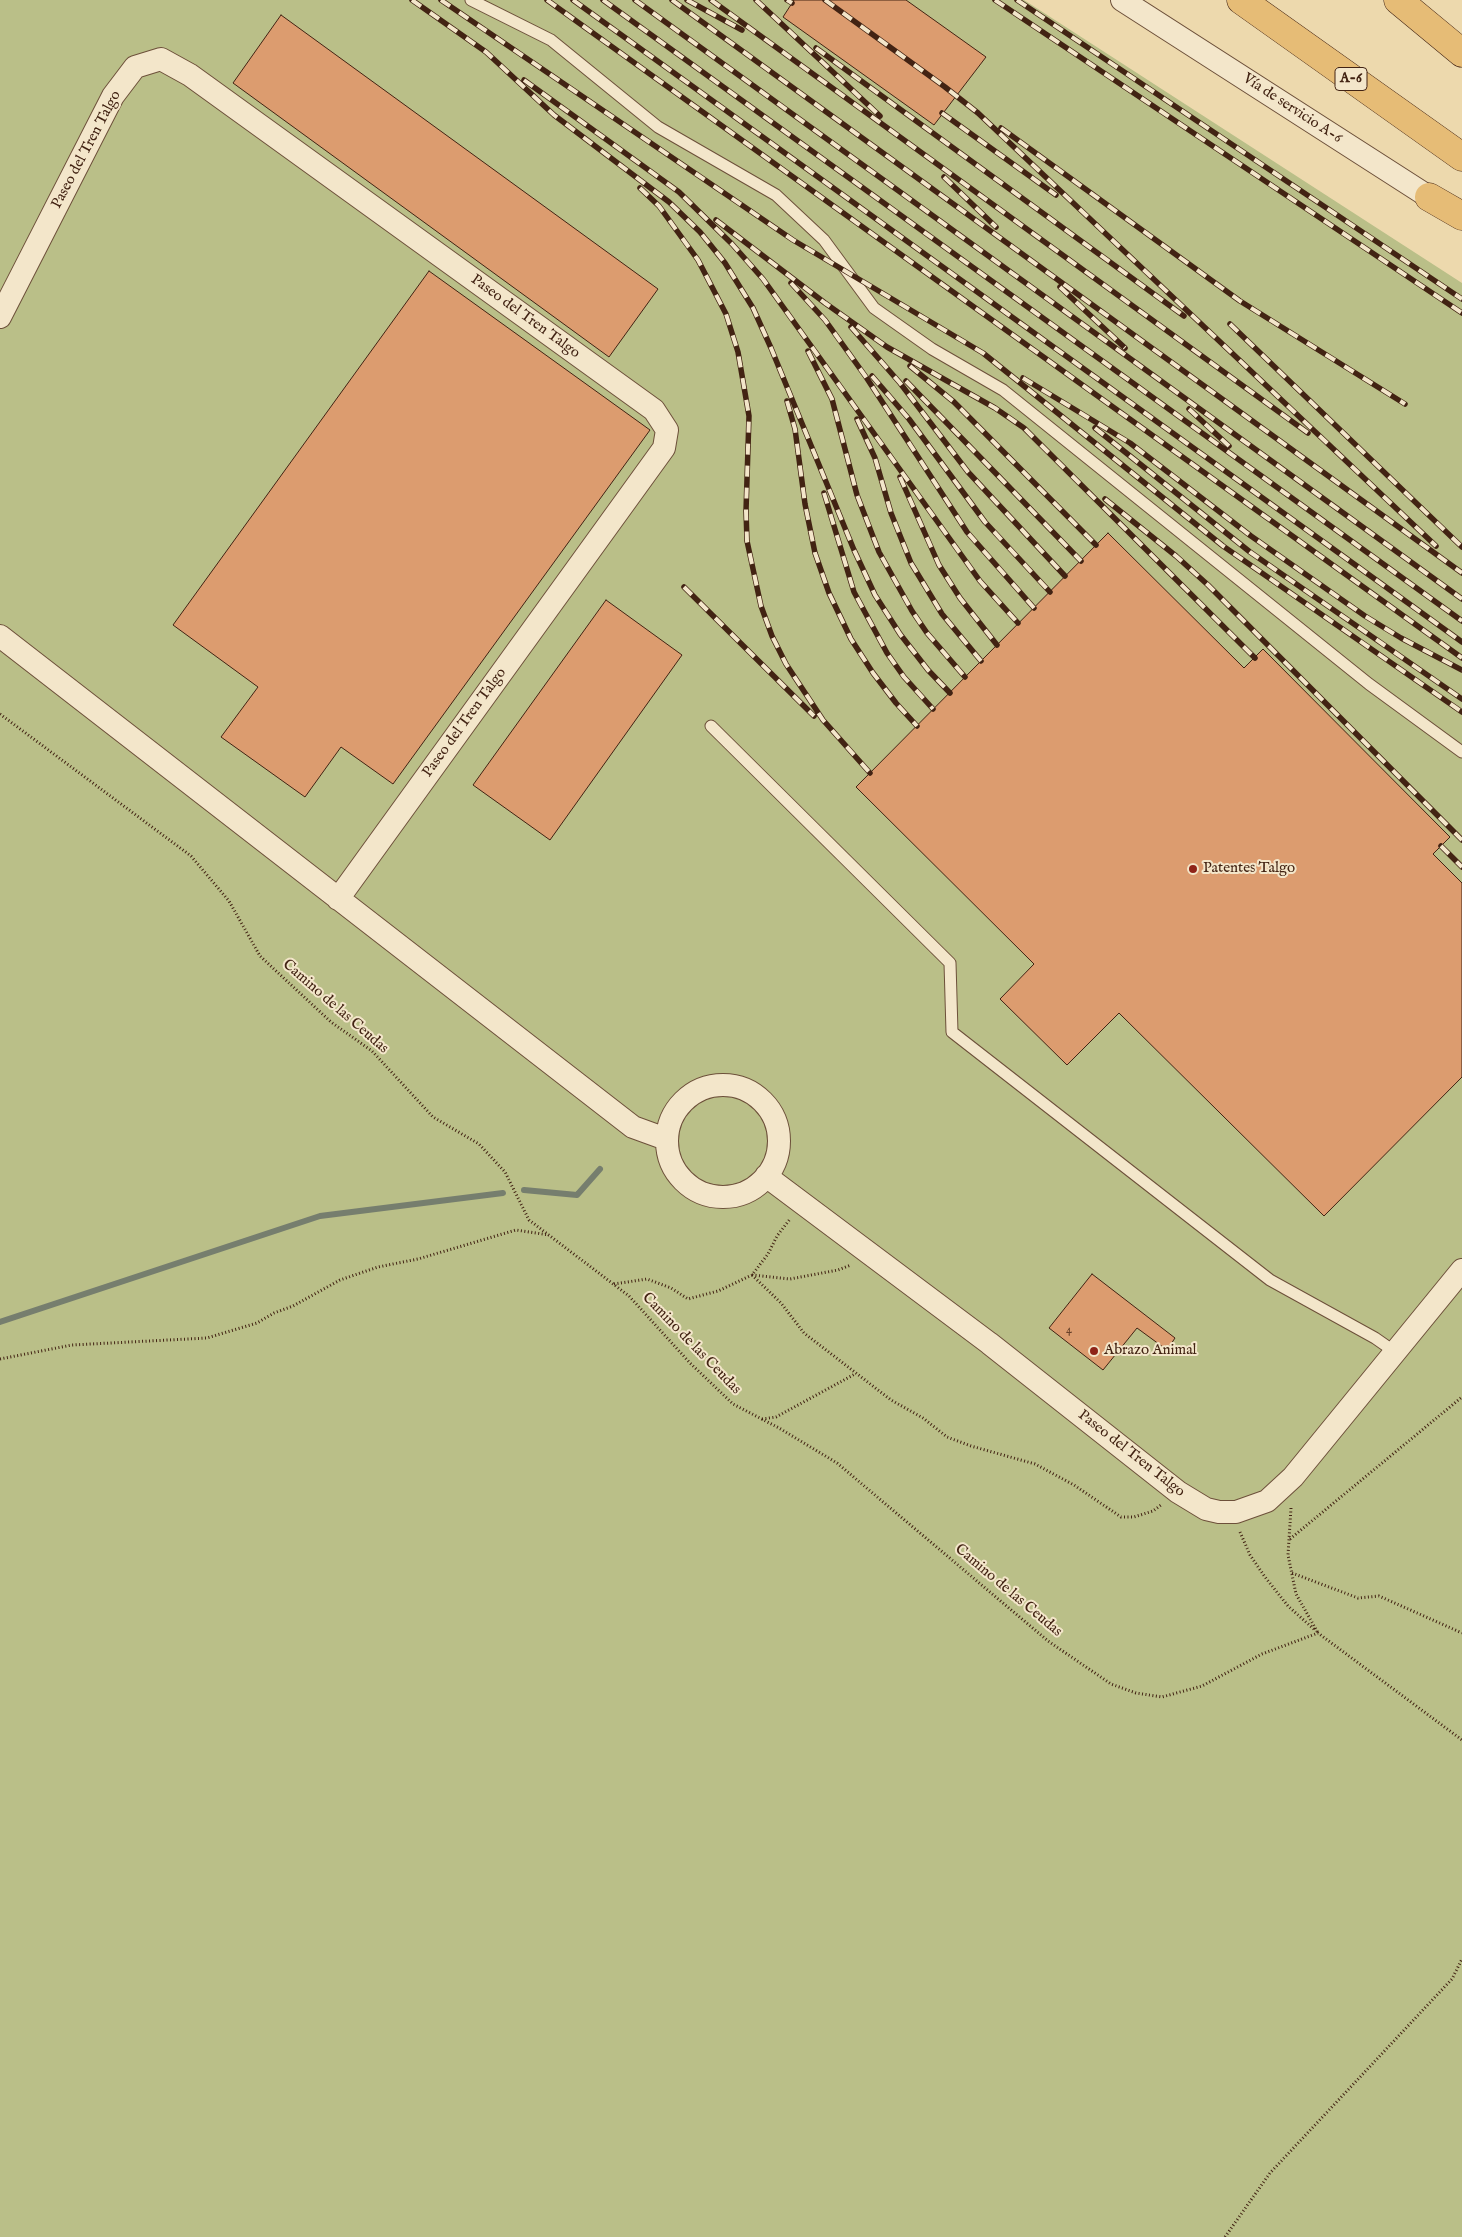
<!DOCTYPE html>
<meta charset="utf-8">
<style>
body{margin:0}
canvas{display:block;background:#edd9ad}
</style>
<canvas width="1462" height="2237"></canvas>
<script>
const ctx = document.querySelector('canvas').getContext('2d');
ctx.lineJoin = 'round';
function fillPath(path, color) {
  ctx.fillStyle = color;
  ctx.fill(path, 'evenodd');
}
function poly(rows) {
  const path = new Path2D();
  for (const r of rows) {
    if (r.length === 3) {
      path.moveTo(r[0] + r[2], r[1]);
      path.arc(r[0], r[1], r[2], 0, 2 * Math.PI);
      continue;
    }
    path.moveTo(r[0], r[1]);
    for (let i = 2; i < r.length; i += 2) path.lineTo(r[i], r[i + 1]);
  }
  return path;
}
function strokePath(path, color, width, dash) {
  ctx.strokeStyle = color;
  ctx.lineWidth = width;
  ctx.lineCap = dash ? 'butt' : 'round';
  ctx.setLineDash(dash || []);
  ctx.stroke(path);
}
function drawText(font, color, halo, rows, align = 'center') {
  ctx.font = font + ' "IM FELL English",serif';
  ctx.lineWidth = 4;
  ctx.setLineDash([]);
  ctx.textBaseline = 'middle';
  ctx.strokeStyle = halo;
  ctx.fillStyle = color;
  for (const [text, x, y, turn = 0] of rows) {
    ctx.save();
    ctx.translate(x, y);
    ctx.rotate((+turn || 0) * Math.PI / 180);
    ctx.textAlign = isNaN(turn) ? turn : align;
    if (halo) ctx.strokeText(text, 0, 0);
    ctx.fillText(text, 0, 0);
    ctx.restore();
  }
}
const green = poly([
 [0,0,1024,0,1462,283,1462,2237,0,2237]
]);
const stream = poly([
 [524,1190,577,1195,600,1169],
 [0,1322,320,1216,503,1193]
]);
const building = poly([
 [794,0,906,0,986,57,934,125,783,17,794,0],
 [281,15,658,289,609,357,233,83,281,15],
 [429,271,650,430,393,784,341,747,305,797,221,737,258,687,173,625,429,271],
 [1108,533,1244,668,1263,649,1450,837,1433,854,1462,883,1462,1077,1324,1216,1119,1013,1067,1065,1000,999,1034,964,856,787,1108,533],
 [606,600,682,655,550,840,473,785,606,600],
 [1092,1274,1175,1338,1167,1350,1137,1328,1103,1370,1049,1328,1092,1274]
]);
const path = poly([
 [0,714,191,856,229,901,260,956,331,1022,372,1051,433,1117,479,1144,505,1172,529,1220,629,1296,690,1363,733,1404,779,1428,837,1463,1048,1641,1111,1684,1136,1693,1162,1697,1202,1686,1262,1654,1318,1633,1462,1740],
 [752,1275,781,1303,804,1333,891,1400,923,1418,947,1437,971,1446,1035,1464,1074,1485,1121,1517,1134,1517,1153,1511,1161,1505],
 [752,1275,790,1279,838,1270,851,1265],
 [614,1284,647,1279,671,1288,688,1299,718,1291,752,1275,768,1254,777,1236,790,1219],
 [0,1359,72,1345,207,1338,257,1323,274,1313,293,1306,340,1280,378,1267,418,1259,516,1230,549,1235],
 [762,1419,776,1417,855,1374],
 [1291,1508,1288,1555,1296,1594,1318,1633],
 [1240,1532,1250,1555,1265,1577,1288,1606,1316,1631],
 [1290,1539,1462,1397],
 [1292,1573,1358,1598,1379,1596,1462,1633],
 [1225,2237,1270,2173,1452,1979,1462,1959]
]);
const service = poly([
 [471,0,551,40,658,127,776,195,824,240,874,308,932,349,1003,390,1369,684,1462,752],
 [711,726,950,963,952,1032,1270,1280,1375,1338,1395,1352]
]);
const minor = poly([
 [1122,0,1443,206],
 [0,317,113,96,135,67,161,59,190,75,654,410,667,430,664,448,338,899],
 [0,636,633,1127,666,1139],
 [723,1141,56],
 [766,1176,989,1343,1178,1492,1206,1509,1219,1512,1236,1512,1267,1501,1293,1477,1462,1270]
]);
const motorway = poly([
 [1241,0,1462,157],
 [1398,0,1462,53],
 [1429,197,1462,216]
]);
const rail = poly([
 [412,0,486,52,554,115,669,202,700,232,725,263,753,308,771,348,854,550,875,595,900,634,928,670,950,693],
 [441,0,793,240,983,353,1223,546,1462,712],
 [547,0,1462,658],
 [573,0,1462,642],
 [603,0,1462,621],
 [635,0,1462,599],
 [672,0,1462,573],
 [687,0,742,30],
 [711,0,1308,433],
 [756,0,880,116],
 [787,0,792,3],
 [825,0,945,87,978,113,1436,546],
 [995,0,1462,313],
 [1017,0,1462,299],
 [816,48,1184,316],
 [524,80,679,192,732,244,763,279,980,581,1018,623],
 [942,113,1056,195],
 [1001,128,1240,301,1405,404],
 [944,177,996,227],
 [640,188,659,206,698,260,726,314,738,352,749,416,746,511,747,541,761,606,772,636,786,664,823,720,870,773],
 [716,220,825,303,887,347,995,408,1024,428,1255,658],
 [791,283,825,320,866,377,967,532,1034,608],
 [1060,287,1125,348],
 [1230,324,1462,547],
 [851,327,900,383,968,472,1065,576],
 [808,351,832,399,857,495,879,552,912,611,927,633,965,677],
 [910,366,954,402,1096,545],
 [872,376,909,419,985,522,1050,592],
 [1023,378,1130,443,1251,536,1365,616,1401,638,1462,670],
 [906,381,1081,561],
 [787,401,795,429,805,504,815,553,829,593,851,639,873,673,896,703,917,726],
 [1189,409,1229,446],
 [857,419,875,458,891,513,911,563,942,614,981,661],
 [1095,428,1250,552,1462,699],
 [900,477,939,565,960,598,997,645],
 [824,493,854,592,887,653,904,677,933,709],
 [1105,499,1176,556,1208,585,1462,840],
 [684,587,814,716],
 [1441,846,1462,867]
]);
const markers = [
 [1193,869,5,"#8f2418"],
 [1094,1351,5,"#8f2418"]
];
const numberNames = [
 ["4",1069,1331]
];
const shields = [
 [1351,79,32]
];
const shieldNames = [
 ["A-6",1351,79]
];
const streetNames = [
 ["Vía de servicio A-6",1292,109,33],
 ["Paseo del Tren Talgo",87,150,-62],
 ["Paseo del Tren Talgo",525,317,36],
 ["Paseo del Tren Talgo",465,723,-54],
 ["Camino de las Ceudas",335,1007,41],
 ["Camino de las Ceudas",691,1344,46],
 ["Paseo del Tren Talgo",1131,1454,38],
 ["Camino de las Ceudas",1008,1591,40]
];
const poiNames = [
 ["Patentes Talgo",1203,869],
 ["Abrazo Animal",1104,1351]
];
fillPath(green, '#babf88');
strokePath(stream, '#767e6e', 6);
fillPath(building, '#dc9c6f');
strokePath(building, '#422313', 1);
strokePath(service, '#6d503a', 13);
strokePath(minor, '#6d503a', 24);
strokePath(motorway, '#422313', 29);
strokePath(path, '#422313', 3, [1, 2.5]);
strokePath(service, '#f3e6ca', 11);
strokePath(minor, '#f3e6ca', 22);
strokePath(motorway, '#e6bc76', 28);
strokePath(rail, '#422313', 5.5);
strokePath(rail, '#f3e6ca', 4, [11]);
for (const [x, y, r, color] of markers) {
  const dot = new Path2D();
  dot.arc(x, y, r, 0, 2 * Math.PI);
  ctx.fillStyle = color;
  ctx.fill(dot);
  strokePath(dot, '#f3e6ca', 2);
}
drawText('12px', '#68412a', null, numberNames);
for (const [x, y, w] of shields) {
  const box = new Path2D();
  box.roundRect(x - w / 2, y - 11.5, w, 23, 4);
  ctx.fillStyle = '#f3e6ca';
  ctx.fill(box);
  strokePath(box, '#422313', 1);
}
drawText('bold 14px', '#422313', null, shieldNames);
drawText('15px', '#422313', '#f3e6ca', streetNames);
drawText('15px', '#422313', '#f3e6ca', poiNames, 'left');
</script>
